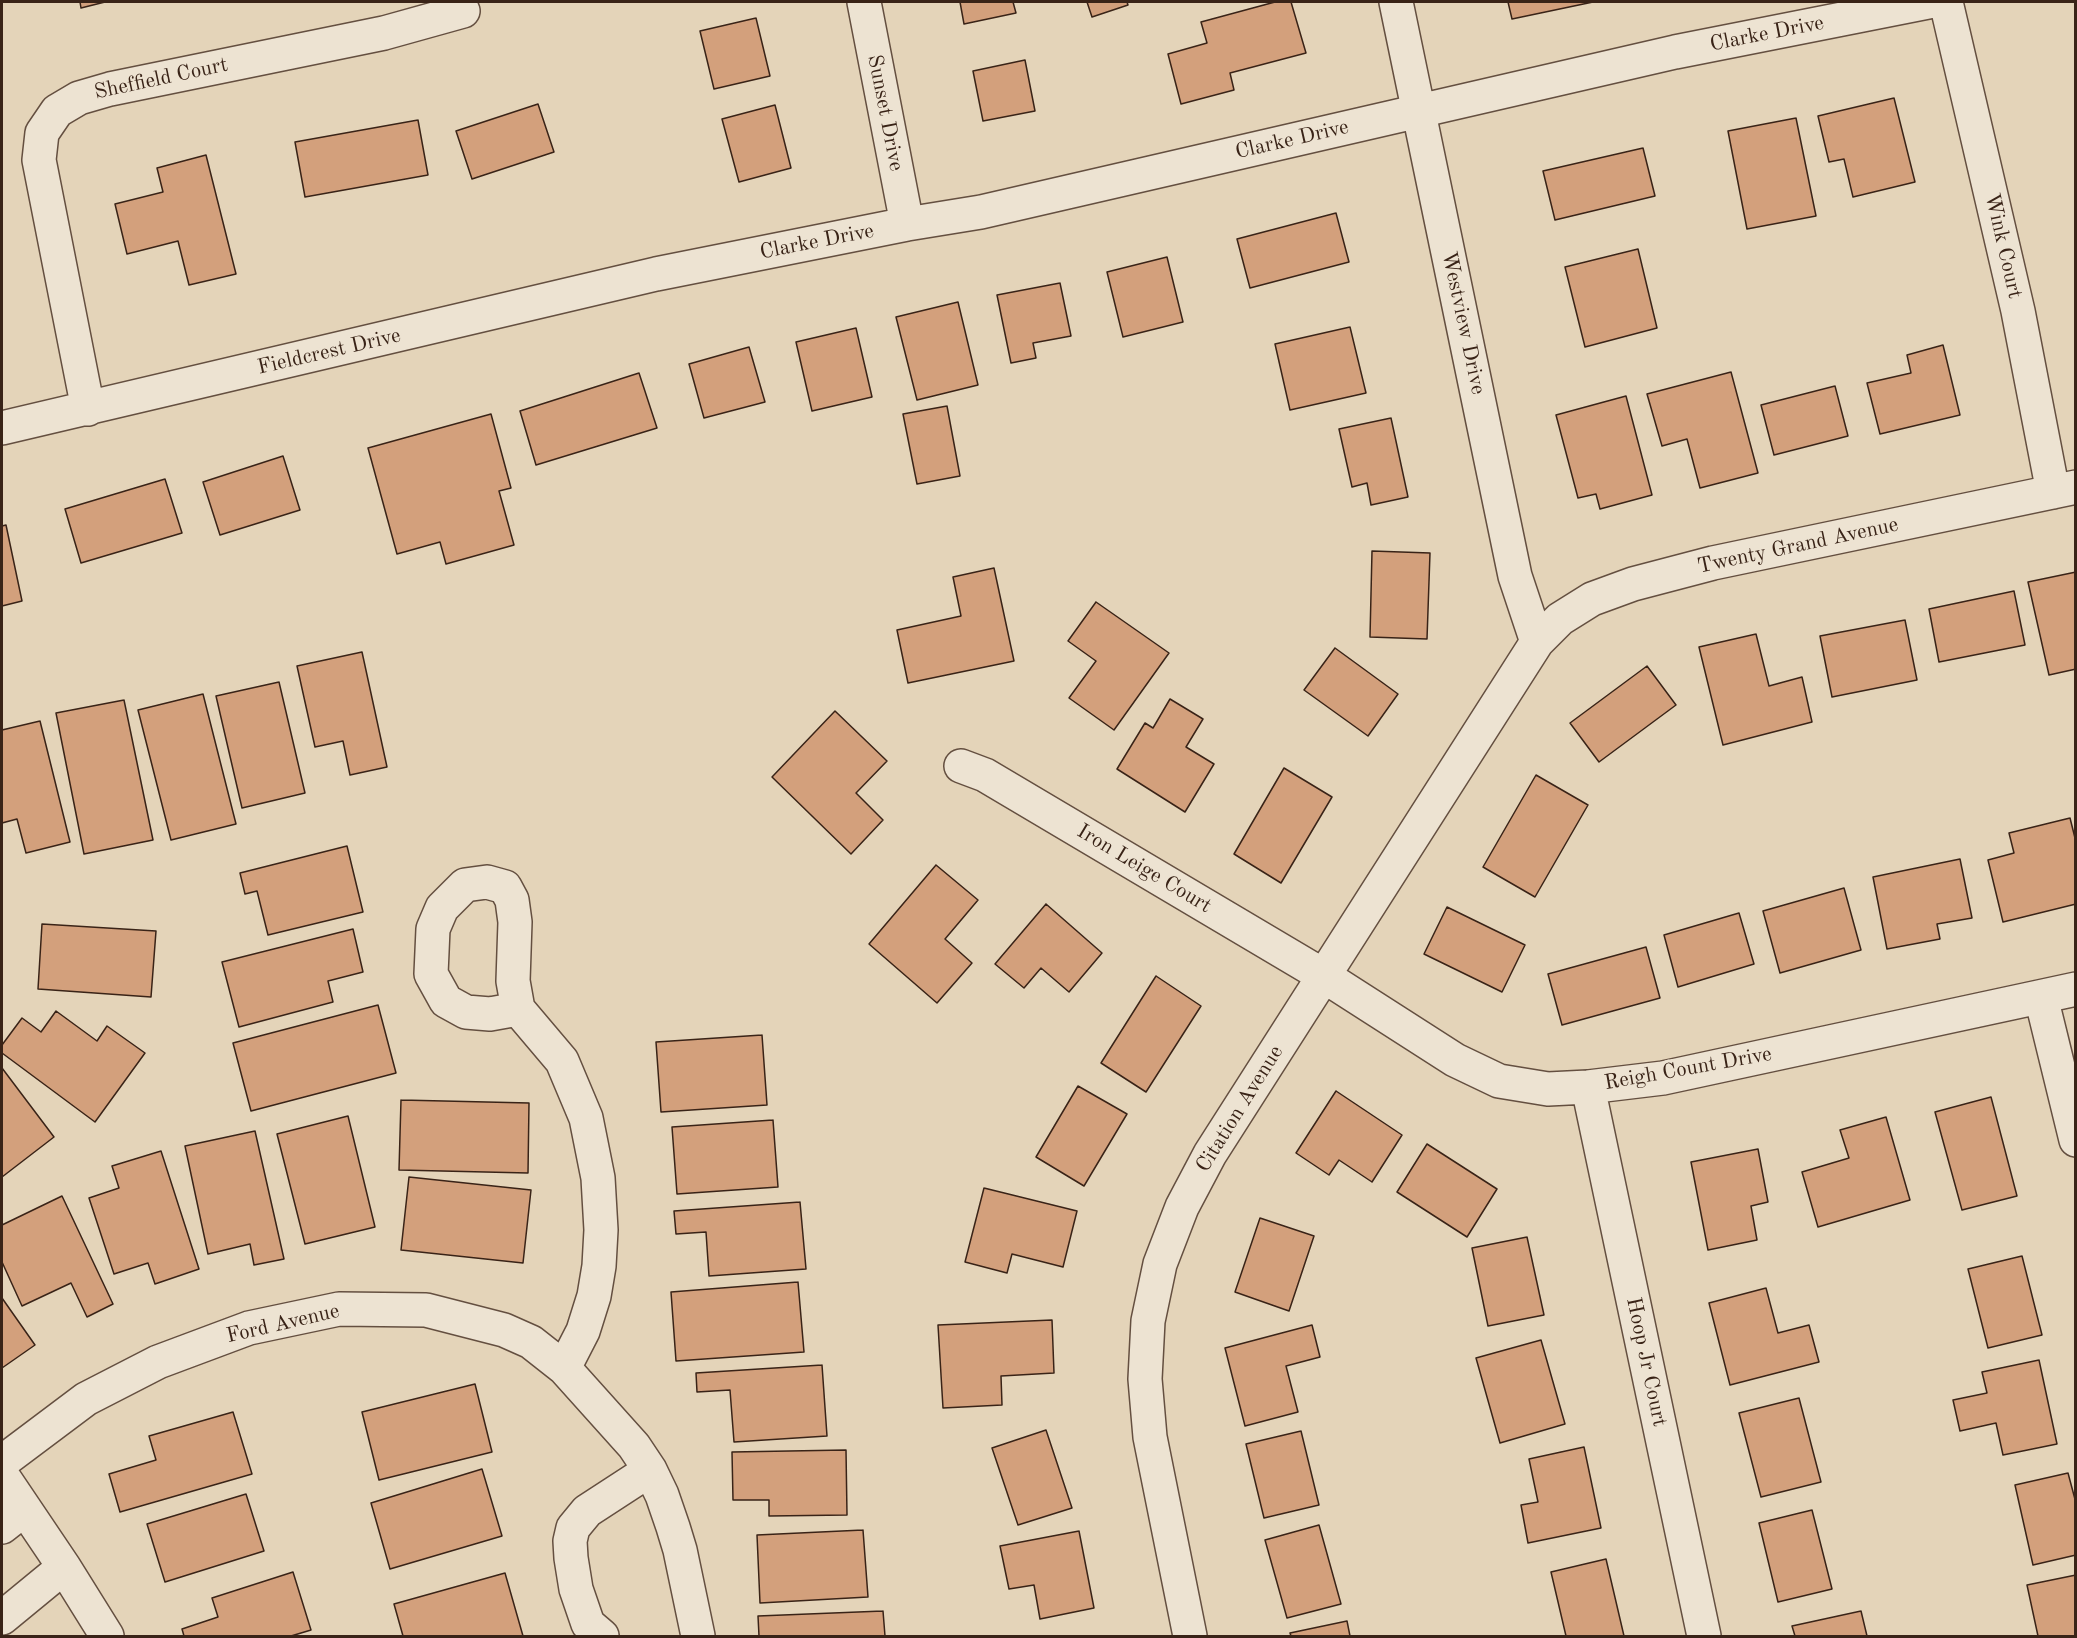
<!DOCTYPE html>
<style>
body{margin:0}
#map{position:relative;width:2077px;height:1638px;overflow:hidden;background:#e4d4b9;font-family:"Old Standard TT",serif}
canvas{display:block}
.frame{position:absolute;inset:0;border:3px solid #392317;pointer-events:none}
</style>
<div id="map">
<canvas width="2077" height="1638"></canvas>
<div class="frame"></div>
</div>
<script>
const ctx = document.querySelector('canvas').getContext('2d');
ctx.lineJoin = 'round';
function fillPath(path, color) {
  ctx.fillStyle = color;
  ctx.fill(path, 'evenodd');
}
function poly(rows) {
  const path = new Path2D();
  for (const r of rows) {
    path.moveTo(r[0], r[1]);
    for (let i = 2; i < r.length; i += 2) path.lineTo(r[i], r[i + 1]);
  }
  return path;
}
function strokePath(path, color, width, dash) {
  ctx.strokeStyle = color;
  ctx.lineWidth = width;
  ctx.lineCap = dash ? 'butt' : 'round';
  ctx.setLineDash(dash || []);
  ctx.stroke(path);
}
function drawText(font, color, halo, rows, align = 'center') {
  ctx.font = font + ' "Old Standard TT",serif';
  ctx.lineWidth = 6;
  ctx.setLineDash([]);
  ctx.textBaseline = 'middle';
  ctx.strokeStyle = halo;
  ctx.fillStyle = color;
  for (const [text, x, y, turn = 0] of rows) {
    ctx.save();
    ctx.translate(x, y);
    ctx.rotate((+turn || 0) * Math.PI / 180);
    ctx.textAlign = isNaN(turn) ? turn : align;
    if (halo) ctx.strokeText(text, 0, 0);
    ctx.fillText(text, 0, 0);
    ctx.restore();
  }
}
const building = poly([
 [80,2,105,2,81,8,80,2],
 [960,2,1013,2,1016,13,964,24,960,2],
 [1087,2,1127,2,1128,5,1092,17,1087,2],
 [1275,2,1291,2,1306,53,1230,73,1234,90,1181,104,1168,54,1207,43,1201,22,1275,2],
 [1508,2,1593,2,1512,19,1508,2],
 [756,18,770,76,714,89,700,31,756,18],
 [1025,60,1035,111,983,121,973,71,1025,60],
 [1894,98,1915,182,1853,197,1844,159,1829,162,1818,116,1894,98],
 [538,104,554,152,472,179,456,131,538,104],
 [775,105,791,168,739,182,722,119,775,105],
 [1796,118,1816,216,1747,229,1728,131,1796,118],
 [418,120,428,175,305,197,295,142,418,120],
 [1643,148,1655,196,1555,220,1543,171,1643,148],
 [206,155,236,274,189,285,178,241,127,254,115,204,163,192,157,168,206,155],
 [1336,213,1349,262,1250,288,1237,239,1336,213],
 [1638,249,1657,328,1585,347,1565,267,1638,249],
 [1167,257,1183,322,1123,337,1107,272,1167,257],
 [1060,283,1071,336,1033,343,1036,358,1011,363,997,295,1060,283],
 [958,302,978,385,917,400,896,317,958,302],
 [1350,327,1366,393,1290,410,1275,344,1350,327],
 [856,328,872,397,812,411,796,342,856,328],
 [1943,345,1960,415,1880,434,1867,383,1911,373,1907,355,1943,345],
 [749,347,765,402,704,418,689,364,749,347],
 [1731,372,1758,473,1700,488,1687,439,1662,446,1647,394,1731,372],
 [639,373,657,428,536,465,520,411,639,373],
 [1835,386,1848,436,1774,455,1761,405,1835,386],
 [1626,396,1652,495,1600,509,1596,494,1578,498,1556,415,1626,396],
 [947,406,960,476,917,484,903,414,947,406],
 [491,414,511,488,499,491,514,545,446,564,440,542,397,554,368,448,491,414],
 [1391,418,1408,497,1371,505,1367,483,1352,487,1339,429,1391,418],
 [283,456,300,510,220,535,203,482,283,456],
 [165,479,182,533,81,563,65,509,165,479],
 [6,525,22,601,2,606,2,526,6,525],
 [1372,551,1430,553,1427,639,1370,637,1372,551],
 [994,568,1014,661,908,683,897,630,961,616,953,577,994,568],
 [2076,572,2076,669,2049,675,2028,582,2076,572],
 [2014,591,2025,645,1939,662,1929,609,2014,591],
 [1096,602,1169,653,1114,730,1069,698,1096,661,1068,641,1096,602],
 [1905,620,1917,680,1832,697,1820,636,1905,620],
 [1756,634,1769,686,1802,677,1812,722,1723,745,1699,647,1756,634],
 [1335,648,1398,694,1368,736,1304,690,1335,648],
 [362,652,387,767,350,775,343,741,315,747,297,666,362,652],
 [1647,666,1676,705,1599,762,1570,723,1647,666],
 [279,682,305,793,242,808,216,696,279,682],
 [203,694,236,824,171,840,138,710,203,694],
 [1170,699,1203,719,1186,747,1214,764,1185,812,1117,769,1145,723,1153,728,1170,699],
 [124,700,153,840,84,854,56,713,124,700],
 [835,711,887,761,856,793,883,820,851,854,772,777,835,711],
 [40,721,70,842,26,853,17,819,2,823,2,730,40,721],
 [1284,768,1332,797,1281,883,1234,854,1284,768],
 [1536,775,1588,805,1535,897,1483,867,1536,775],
 [2070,818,2076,842,2076,904,2003,922,1988,860,2014,853,2009,833,2070,818],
 [347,846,363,912,268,935,257,891,245,894,240,873,347,846],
 [1960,859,1972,918,1937,924,1940,939,1887,949,1873,877,1960,859],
 [936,865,978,900,945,939,972,963,937,1003,869,944,936,865],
 [1844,888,1861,950,1780,973,1763,911,1844,888],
 [1046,904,1102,953,1069,992,1041,968,1024,988,995,964,1046,904],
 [1447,907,1525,945,1502,992,1424,954,1447,907],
 [1739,913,1754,964,1678,987,1664,935,1739,913],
 [42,924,156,931,151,997,38,989,42,924],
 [353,929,363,972,328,981,333,1002,239,1027,222,962,353,929],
 [1646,947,1660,998,1562,1025,1548,974,1646,947],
 [1156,976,1201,1006,1146,1092,1101,1063,1156,976],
 [378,1005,396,1073,251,1111,233,1043,378,1005],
 [56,1011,97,1041,107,1026,145,1053,95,1122,2,1053,2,1045,22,1018,41,1032,56,1011],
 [762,1035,767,1105,661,1112,656,1042,762,1035],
 [2,1068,54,1137,2,1177,2,1068],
 [1078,1086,1127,1114,1084,1186,1036,1157,1078,1086],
 [1336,1091,1402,1135,1372,1182,1339,1160,1329,1175,1296,1153,1336,1091],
 [1991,1097,2017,1196,1962,1210,1935,1112,1991,1097],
 [401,1100,529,1103,528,1173,399,1170,401,1100],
 [348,1116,375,1227,305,1244,277,1134,348,1116],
 [1886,1117,1910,1200,1818,1227,1802,1172,1849,1158,1840,1130,1886,1117],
 [773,1120,778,1187,677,1194,672,1127,773,1120],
 [255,1131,284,1259,254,1265,250,1244,208,1254,185,1146,255,1131],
 [1427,1144,1497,1189,1467,1237,1397,1192,1427,1144],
 [1758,1149,1768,1202,1751,1206,1757,1240,1708,1250,1691,1162,1758,1149],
 [161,1151,199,1269,155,1284,148,1263,114,1274,89,1198,119,1188,112,1166,161,1151],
 [409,1177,531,1190,523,1263,401,1250,409,1177],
 [984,1188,1077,1211,1063,1267,1012,1254,1007,1273,965,1262,984,1188],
 [62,1196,113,1304,87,1317,71,1283,22,1306,2,1262,2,1225,62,1196],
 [800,1202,806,1269,709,1276,706,1232,676,1234,674,1211,800,1202],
 [1260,1218,1314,1236,1289,1311,1235,1292,1260,1218],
 [1527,1237,1544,1315,1488,1326,1472,1248,1527,1237],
 [2022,1256,2042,1335,1988,1348,1968,1269,2022,1256],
 [798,1282,804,1352,676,1361,671,1292,798,1282],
 [1766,1288,1778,1333,1809,1325,1819,1362,1730,1385,1709,1303,1766,1288],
 [2,1298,35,1345,2,1368,2,1298],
 [1052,1320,1054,1373,1001,1376,1002,1405,943,1408,938,1325,1052,1320],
 [1312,1325,1320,1357,1286,1366,1298,1412,1245,1426,1225,1348,1312,1325],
 [1541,1340,1565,1424,1500,1443,1476,1358,1541,1340],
 [2039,1360,2057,1444,2003,1455,1996,1423,1960,1431,1953,1400,1987,1393,1982,1372,2039,1360],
 [822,1365,827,1436,734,1442,730,1390,697,1392,696,1373,822,1365],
 [475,1384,492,1452,379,1480,362,1412,475,1384],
 [1799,1398,1821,1482,1761,1497,1739,1413,1799,1398],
 [233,1412,252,1474,120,1512,109,1474,156,1460,149,1436,233,1412],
 [1046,1430,1072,1508,1018,1525,992,1448,1046,1430],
 [1301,1431,1319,1505,1264,1518,1246,1444,1301,1431],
 [1584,1447,1601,1528,1528,1543,1521,1505,1538,1502,1529,1459,1584,1447],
 [846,1450,847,1515,769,1516,769,1500,733,1500,732,1452,846,1450],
 [482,1469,502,1536,390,1569,371,1503,482,1469],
 [2068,1473,2076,1503,2076,1555,2033,1565,2015,1485,2068,1473],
 [246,1494,264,1551,165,1582,147,1524,246,1494],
 [1812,1510,1832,1589,1778,1602,1759,1523,1812,1510],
 [1319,1525,1341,1604,1287,1618,1265,1540,1319,1525],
 [863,1530,868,1597,760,1603,757,1535,863,1530],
 [1079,1531,1094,1608,1040,1619,1034,1585,1009,1589,1000,1546,1079,1531],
 [1606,1559,1624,1636,1566,1636,1551,1572,1606,1559],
 [293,1572,311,1630,291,1636,184,1636,182,1629,218,1617,212,1598,293,1572],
 [505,1573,523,1636,403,1636,394,1604,505,1573],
 [2076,1575,2076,1636,2038,1636,2027,1585,2076,1575],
 [883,1611,885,1636,759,1636,758,1616,883,1611],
 [1861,1611,1867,1636,1795,1636,1792,1626,1861,1611],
 [1347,1621,1350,1636,1291,1636,1290,1633,1347,1621]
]);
const street = poly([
 [864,2,907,224],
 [1396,2,1515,576,1537,642],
 [1946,2,2018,311,2053,492],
 [88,409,39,160,42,133,57,111,79,98,110,89,384,33,463,11],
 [2,428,656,274,907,224,981,212,1675,52,1928,2],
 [961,766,985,775,1324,976,1455,1060,1499,1081,1548,1089,1588,1087,1663,1078,2076,989],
 [2041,997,2076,1140],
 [518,1009,490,1014,466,1012,446,1001,431,974,433,929,442,908,465,885,487,882,505,887,512,900,515,922,513,981,518,1009,562,1061,586,1118,598,1178,601,1230,599,1266,594,1296,583,1331,564,1368],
 [1588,1087,1704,1636],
 [2,1462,86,1399,158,1362,249,1328,339,1309,426,1310,504,1330,531,1342,564,1368,634,1446,650,1470,662,1495,673,1527,680,1550,698,1636],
 [2,1475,64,1567,107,1636],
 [2,1527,25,1509],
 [2,1618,64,1567],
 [602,1636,588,1624,576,1589,571,1558,570,1541,573,1528,587,1511,650,1470],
 [1190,1636,1150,1437,1145,1379,1148,1321,1160,1264,1182,1207,1210,1154,1537,642,1560,619,1592,599,1633,584,1713,563,2076,487]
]);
const streetNames = [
 ["Clarke Drive",1767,34,-11],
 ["Sheffield Court",161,79,-12],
 ["Sunset Drive",885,113,79],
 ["Clarke Drive",1292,140,-13],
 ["Clarke Drive",817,242,-11],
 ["Wink Court",2003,246,77],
 ["Westview Drive",1463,323,78],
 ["Fieldcrest Drive",329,352,-13],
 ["Twenty Grand Avenue",1798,546,-12],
 ["Iron Leige Court",1144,869,31],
 ["Reigh Count Drive",1688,1069,-10],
 ["Citation Avenue",1240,1109,-58],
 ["Ford Avenue",283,1324,-13],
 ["Hoop Jr Court",1646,1362,78]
];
fillPath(building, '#d3a07c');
strokePath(building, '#392317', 1.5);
strokePath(street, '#644f40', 36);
strokePath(street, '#ede3d2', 33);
drawText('21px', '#392317', '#ede3d2', streetNames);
</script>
